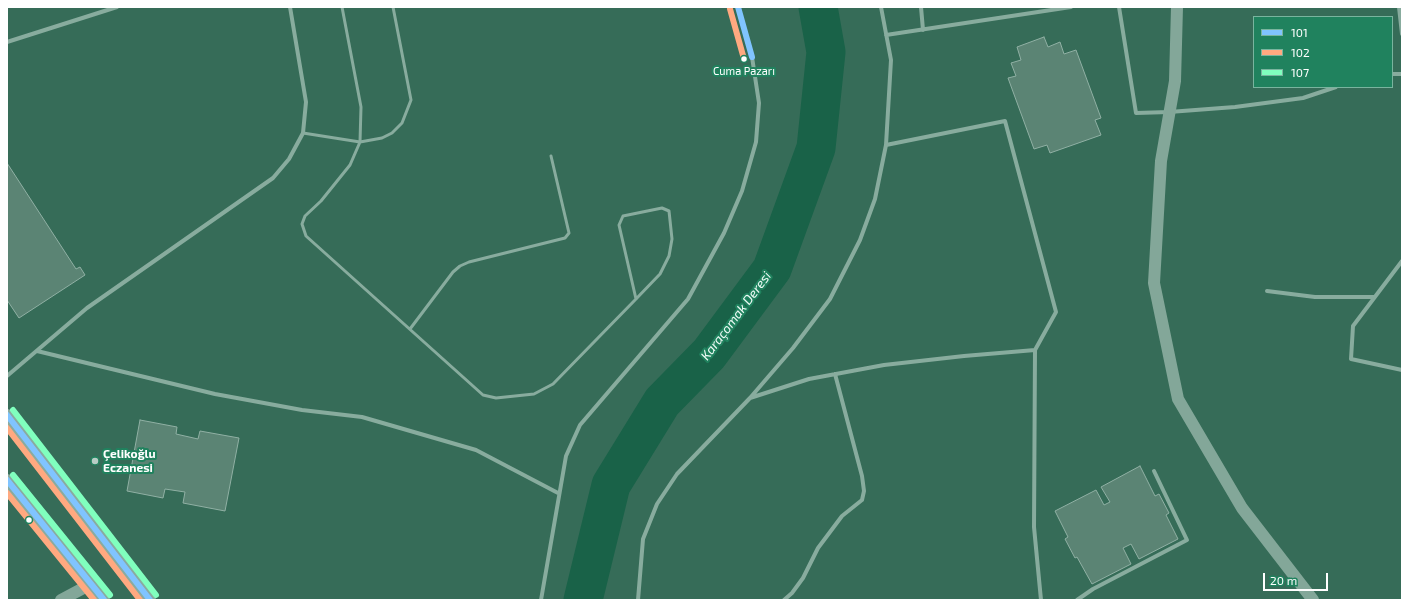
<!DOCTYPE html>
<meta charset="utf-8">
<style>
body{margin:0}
#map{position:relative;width:1409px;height:607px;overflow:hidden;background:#366c58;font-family:"Exo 2",sans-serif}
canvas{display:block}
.frame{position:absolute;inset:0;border:8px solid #fff;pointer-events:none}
.legend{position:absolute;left:1253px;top:16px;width:140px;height:72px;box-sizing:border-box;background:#20825e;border:1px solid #79b49e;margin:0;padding:5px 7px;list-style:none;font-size:12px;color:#fff}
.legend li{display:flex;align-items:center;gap:8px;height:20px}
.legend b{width:20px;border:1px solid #79b49e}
.scale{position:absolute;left:1263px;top:573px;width:65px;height:18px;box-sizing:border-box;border:2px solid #fff;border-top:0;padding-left:5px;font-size:12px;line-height:14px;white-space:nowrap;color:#fff;-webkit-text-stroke:3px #20825e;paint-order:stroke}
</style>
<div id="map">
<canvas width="1409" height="607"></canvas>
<div class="frame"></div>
<ul class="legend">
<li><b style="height:5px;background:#80c4ff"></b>101</li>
<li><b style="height:5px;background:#ffa980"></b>102</li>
<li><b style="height:5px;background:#80ffbe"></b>107</li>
</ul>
<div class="scale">20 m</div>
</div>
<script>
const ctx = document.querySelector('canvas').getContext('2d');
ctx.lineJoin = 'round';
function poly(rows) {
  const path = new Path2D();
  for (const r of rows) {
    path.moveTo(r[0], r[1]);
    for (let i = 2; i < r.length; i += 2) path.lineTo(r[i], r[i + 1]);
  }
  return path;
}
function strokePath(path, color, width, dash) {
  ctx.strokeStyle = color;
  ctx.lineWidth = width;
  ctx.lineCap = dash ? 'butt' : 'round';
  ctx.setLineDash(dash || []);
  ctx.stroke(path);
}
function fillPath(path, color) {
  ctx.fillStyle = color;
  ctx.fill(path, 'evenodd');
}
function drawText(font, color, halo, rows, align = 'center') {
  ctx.font = font + ' "Exo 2",sans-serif';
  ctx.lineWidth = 4;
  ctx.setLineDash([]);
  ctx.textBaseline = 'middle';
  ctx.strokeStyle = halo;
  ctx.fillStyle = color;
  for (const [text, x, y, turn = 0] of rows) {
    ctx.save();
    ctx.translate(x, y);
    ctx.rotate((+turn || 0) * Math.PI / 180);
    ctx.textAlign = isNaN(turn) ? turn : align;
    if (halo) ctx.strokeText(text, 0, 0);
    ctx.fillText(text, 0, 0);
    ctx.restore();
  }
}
const river = poly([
 [583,600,611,485,662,402,709,354,772,269,816,148,826,52,818,7]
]);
const building = poly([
 [1044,37,1048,47,1060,42,1064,54,1076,50,1101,118,1095,120,1101,135,1050,153,1047,145,1034,149,1008,78,1016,76,1011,63,1021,60,1017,47,1044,37],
 [7,163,76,269,80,267,85,275,19,318,7,300,7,163],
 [140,420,177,427,176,434,198,439,200,431,239,438,225,511,183,503,185,492,165,489,163,498,127,491,140,420],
 [1140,466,1155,496,1159,494,1169,513,1166,515,1178,539,1139,559,1131,544,1123,548,1131,564,1092,584,1077,557,1075,558,1065,539,1068,537,1055,511,1096,490,1104,505,1110,502,1101,487,1140,466]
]);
const lane = poly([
 [342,7,361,107,360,142,350,165,321,201,305,216,302,224,306,236,483,395,496,398,534,394,553,384,636,299,660,274,669,256,672,239,669,211,662,208,623,216,619,225,636,299],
 [303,133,360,142,382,138,392,133,402,123,411,100,393,7],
 [410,329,453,272,460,266,469,262,565,238,569,233,551,156]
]);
const street = poly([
 [921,7,923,30],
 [1119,7,1136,113,1169,112,1235,107,1303,98,1336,87],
 [1399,7,1402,34],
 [886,35,1071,7],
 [7,42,117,7],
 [1392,74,1402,74],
 [886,145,1005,121,1056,312,1035,350,1034,527,1041,600],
 [1402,261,1353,326,1351,359,1402,370],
 [1267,291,1315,297,1374,297],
 [37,351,215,394,302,410,362,417,476,450,558,493],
 [7,376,87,308,273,178,289,159,303,133,306,102,290,7],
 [750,398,809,379,884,365,964,356,1035,350],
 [541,600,566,456,580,425,688,299,724,233,742,191,756,142,759,103,752,57,738,7],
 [638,600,643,539,657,504,677,474,750,398,793,348,830,299,860,240,875,199,886,145,891,60,881,7],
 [784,600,792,593,803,578,818,548,842,516,862,500,864,491,862,476,835,374],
 [1077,600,1093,589,1187,540,1154,471]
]);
const secondary = poly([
 [1177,7,1175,81,1161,161,1154,283,1178,399,1242,508,1313,600],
 [61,600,91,584]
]);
const highway = poly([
 [7,415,150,600],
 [7,480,104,600]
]);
const bus1 = poly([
 [738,7,752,57],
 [7,415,150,600],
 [7,480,104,600]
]);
const bus2 = poly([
 [730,9,744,59],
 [7,428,140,600],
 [7,493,94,600]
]);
const bus3 = poly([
 [13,410,156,595],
 [13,475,110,595]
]);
const markers = [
 [744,59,3.5,"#fff"],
 [95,461,4,"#b9ccc5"],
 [29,520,3.5,"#fff"]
];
const busNames = [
 ["Cuma Pazarı",744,71]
];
const poiNames = [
 ["Çelikoğlu",103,454],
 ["Eczanesi",103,468]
];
const waterNames = [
 ["Karaçomak Deresi",736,316,-53]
];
strokePath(river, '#196248', 39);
fillPath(building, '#5b8474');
strokePath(building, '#90b0a4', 1);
strokePath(lane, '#88ac9e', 3);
strokePath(street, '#88ac9e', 4);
strokePath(secondary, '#83a799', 12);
strokePath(highway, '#8aab9f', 12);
strokePath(bus1, '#80c4ff', 6);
strokePath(bus2, '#ffa980', 6);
strokePath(bus3, '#80ffbe', 6);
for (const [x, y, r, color] of markers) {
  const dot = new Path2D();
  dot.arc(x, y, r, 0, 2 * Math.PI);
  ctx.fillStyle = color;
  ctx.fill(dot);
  strokePath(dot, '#20825e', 1.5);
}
drawText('11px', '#fff', '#20825e', busNames);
drawText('bold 12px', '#fff', '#20825e', poiNames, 'left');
drawText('italic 13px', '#f0fcf7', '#20825e', waterNames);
</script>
